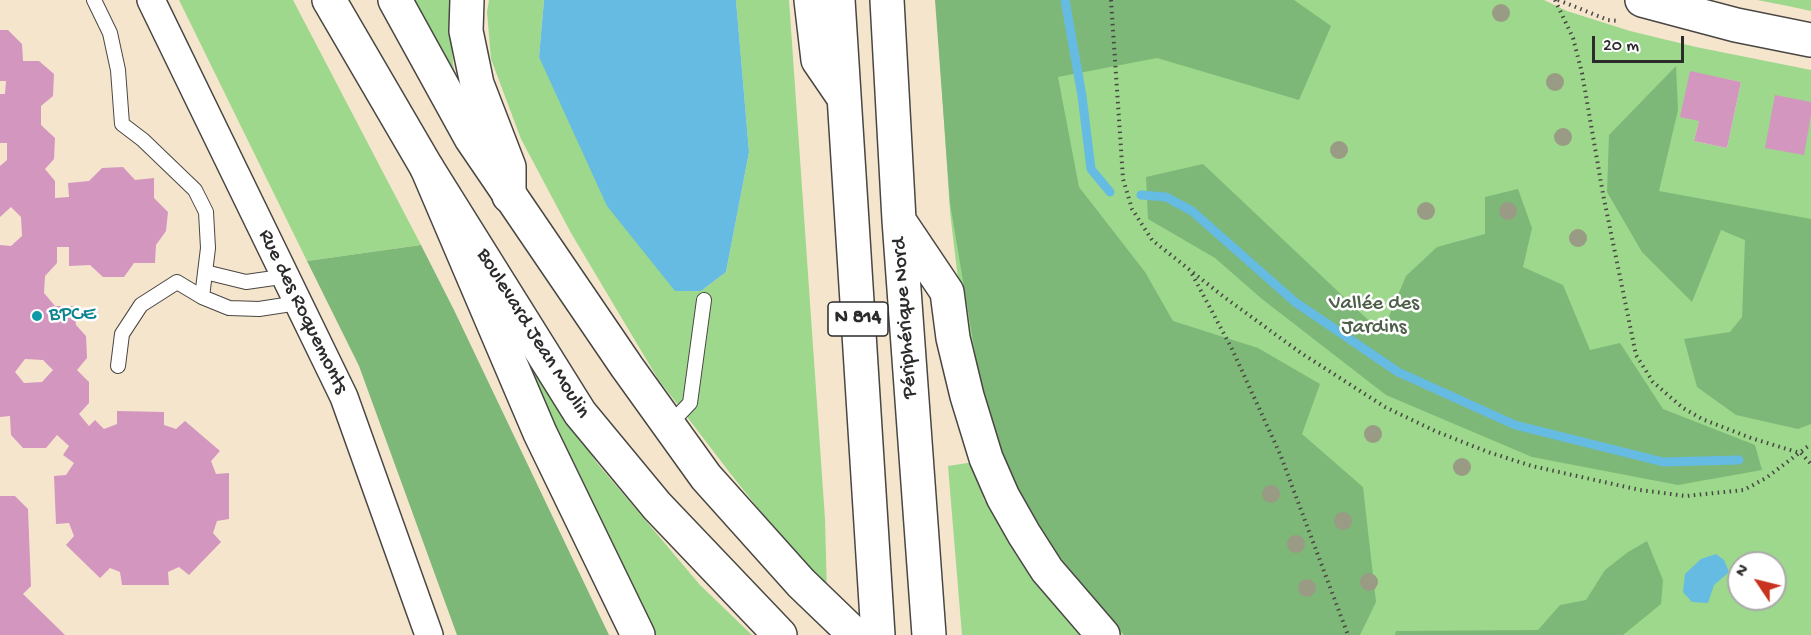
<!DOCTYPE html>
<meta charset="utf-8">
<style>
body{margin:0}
#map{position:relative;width:1811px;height:635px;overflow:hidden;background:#f5e5cd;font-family:"Gochi Hand",sans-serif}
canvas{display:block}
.north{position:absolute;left:1727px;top:551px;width:60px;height:60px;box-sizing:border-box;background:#fff;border:2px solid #aaa;border-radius:50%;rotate:305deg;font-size:16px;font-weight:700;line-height:24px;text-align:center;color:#2b2b2b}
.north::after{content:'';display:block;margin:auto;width:21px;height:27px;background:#c8321e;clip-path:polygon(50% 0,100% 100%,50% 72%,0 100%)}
.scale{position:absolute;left:1592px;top:36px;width:92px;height:27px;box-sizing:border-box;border:3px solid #2b2b2b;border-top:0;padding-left:8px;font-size:18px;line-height:21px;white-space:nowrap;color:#2b2b2b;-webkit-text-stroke:4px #fff;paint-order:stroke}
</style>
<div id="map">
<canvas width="1811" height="635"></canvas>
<div class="north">N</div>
<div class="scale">20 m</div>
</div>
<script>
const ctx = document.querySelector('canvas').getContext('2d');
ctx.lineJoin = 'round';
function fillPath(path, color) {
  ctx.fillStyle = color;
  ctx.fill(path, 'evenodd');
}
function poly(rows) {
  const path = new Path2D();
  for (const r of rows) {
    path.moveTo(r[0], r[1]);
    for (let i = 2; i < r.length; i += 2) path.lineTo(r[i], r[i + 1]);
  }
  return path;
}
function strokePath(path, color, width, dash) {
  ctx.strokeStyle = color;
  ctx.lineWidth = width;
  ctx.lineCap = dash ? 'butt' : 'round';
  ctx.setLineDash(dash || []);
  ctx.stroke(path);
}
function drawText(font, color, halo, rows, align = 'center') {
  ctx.font = font + ' "Gochi Hand",sans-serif';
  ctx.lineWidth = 5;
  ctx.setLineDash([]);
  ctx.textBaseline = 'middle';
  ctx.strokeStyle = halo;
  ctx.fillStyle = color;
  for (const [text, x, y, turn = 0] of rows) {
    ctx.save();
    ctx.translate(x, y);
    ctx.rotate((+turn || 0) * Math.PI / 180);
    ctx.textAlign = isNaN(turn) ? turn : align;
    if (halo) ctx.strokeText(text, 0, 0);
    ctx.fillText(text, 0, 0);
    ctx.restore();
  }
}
const green = poly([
 [179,0,293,0,421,245,307,261],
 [414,0,451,0,449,19,454,72],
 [489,0,544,0,539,57,675,291,701,291,726,272,749,152,736,0,789,0,825,519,827,595,730,473,658,379,571,233,521,139,491,59,487,12],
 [936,0,1544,0,1567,11,1630,31,1696,47,1811,70,1811,635,1122,635,1092,602,1040,533,965,338,950,212],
 [1690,72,1741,82,1727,148,1694,141,1699,121],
 [1739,563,1775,563,1775,599,1739,599],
 [1757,0,1811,0,1811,11,1788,6],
 [506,326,597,463,700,585,752,635,656,635,602,532],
 [974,462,984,500,1055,596,1088,635,962,635,948,466]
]);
const forest = poly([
 [935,0,1294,0,1331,26,1299,100,1157,58,1058,77,1079,187,1145,272,1173,321,1258,348,1320,384,1302,434,1363,487,1376,602,1360,635,1124,635,1040,533,988,431,950,203],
 [1676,66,1678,110,1659,191,1811,219,1811,424,1798,429,1736,415,1697,387,1684,339,1730,332,1742,317,1745,240,1721,230,1692,302,1642,252,1607,192,1609,135],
 [1203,164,1382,333,1406,276,1437,247,1485,234,1485,197,1518,189,1532,228,1523,267,1563,285,1590,350,1620,343,1663,409,1755,445,1762,470,1678,485,1532,457,1386,395,1262,299,1215,258,1148,219,1146,177],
 [421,245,454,310,609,635,457,635,359,366,307,261],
 [1647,541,1663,580,1661,604,1623,635,1395,635,1396,631,1538,630,1560,605,1586,600,1605,570,1628,552]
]);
const water = poly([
 [544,0,736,0,749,152,726,272,701,291,675,291,607,206,539,57],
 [1716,554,1724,560,1729,572,1714,585,1708,603,1692,602,1683,592,1685,574,1701,559]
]);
const stream = poly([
 [1065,0,1082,96,1091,169,1110,192],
 [1141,195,1166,197,1192,211,1295,302,1398,372,1515,425,1663,462,1739,460]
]);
const building = poly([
 [0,30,8,30,22,44,23,61,39,61,54,74,53,96,41,106,41,125,55,138,54,159,45,169,55,181,55,198,69,197,68,183,89,181,102,168,123,167,135,180,154,178,154,198,168,212,166,231,156,245,155,263,134,263,124,277,103,277,90,265,69,266,69,247,57,247,57,263,45,276,44,293,55,306,74,306,76,325,86,336,87,358,77,370,89,382,89,403,79,414,89,426,95,420,104,429,117,424,117,411,164,412,164,425,176,429,185,421,220,451,211,461,216,474,229,473,229,519,217,521,213,533,221,542,189,575,179,567,168,572,169,585,122,585,120,572,110,568,100,578,66,545,74,536,69,523,56,524,54,476,66,475,74,463,63,455,69,446,57,435,46,448,23,448,11,435,10,416,0,417,0,245,11,246,22,236,21,217,11,207,0,217,0,166,7,160,7,143,0,143,0,94,5,94,6,81,0,81],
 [25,359,43,360,53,370,42,382,24,383,15,372],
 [1690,71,1741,82,1727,148,1694,141,1699,121,1680,117],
 [1775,95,1811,102,1811,115,1804,155,1765,148],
 [0,496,15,496,28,509,31,586,23,594,65,635,0,635]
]);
const path = poly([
 [1111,0,1123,179,1132,209,1152,240,1224,297,1301,353,1385,407,1435,431,1488,452,1532,466,1640,490,1686,496,1744,490,1766,478,1811,444],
 [1555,0,1573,38,1582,73,1603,194,1636,355,1653,382,1683,408,1702,419,1751,438,1800,453],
 [1558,0,1608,20,1619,21],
 [1192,274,1232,349,1280,454,1348,635],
 [1801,453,1811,464]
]);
const lane = poly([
 [94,0,110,33,118,70,122,124,143,140,195,190,206,212,208,248,202,297],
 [205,272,246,282,274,278,284,274],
 [118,366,122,334,141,305,177,282,202,297,229,308,259,309,298,303],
 [668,426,690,403,704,300]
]);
const street = poly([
 [151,0,344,397,429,635]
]);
const secondary = poly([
 [329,0,427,168,580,413,657,506,780,635],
 [395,0,471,138,627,367,706,477,801,583,855,635],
 [1642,0,1736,25,1811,40]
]);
const highway = poly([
 [467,0,466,31,477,84,509,167,509,196],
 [811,0,818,60,844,98],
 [838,0,878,635],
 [887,0,899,220,929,635],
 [427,168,540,433,638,635],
 [900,222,947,292,953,338,967,396,986,458,1003,497,1024,534,1047,570,1103,635]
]);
const trees = [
 [1501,13],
 [1555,82],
 [1563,137],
 [1339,150],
 [1426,211],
 [1508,211],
 [1578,238],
 [1373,434],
 [1462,467],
 [1271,494],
 [1343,521],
 [1296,544],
 [1369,582],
 [1307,588]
];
const markers = [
 [37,316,6,"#0f9aa8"]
];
const shields = [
 [858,319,60]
];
const shieldNames = [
 ["N 814",858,319]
];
const parkNames = [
 ["Vallée des",1374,305],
 ["Jardins",1374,329]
];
const streetNames = [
 ["Rue des Roquemonts",302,312,64],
 ["Périphérique Nord",906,318,-94],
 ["Boulevard Jean Moulin",532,334,58]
];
const cultureNames = [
 ["BPCE",49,316]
];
fillPath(green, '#9dd88c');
fillPath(forest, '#7eb878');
fillPath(water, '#65bbe1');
strokePath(stream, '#65bbe1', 9);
fillPath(building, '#d396bf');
strokePath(lane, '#494743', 16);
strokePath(street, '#494743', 30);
strokePath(secondary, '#494743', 36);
strokePath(highway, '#494743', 36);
strokePath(path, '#494743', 4, [1.5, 4.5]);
strokePath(lane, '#fff', 14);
strokePath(street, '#fff', 27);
strokePath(secondary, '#fff', 33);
strokePath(highway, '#fff', 33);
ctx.fillStyle = '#999b84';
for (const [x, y] of trees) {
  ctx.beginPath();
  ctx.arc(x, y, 9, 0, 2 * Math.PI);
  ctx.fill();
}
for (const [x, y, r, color] of markers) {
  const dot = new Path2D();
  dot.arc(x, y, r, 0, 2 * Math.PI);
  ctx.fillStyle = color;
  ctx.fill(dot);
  strokePath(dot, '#fff', 2);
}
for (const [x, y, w] of shields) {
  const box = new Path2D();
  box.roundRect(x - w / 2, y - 17, w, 34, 4.5);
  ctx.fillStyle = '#fff';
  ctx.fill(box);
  strokePath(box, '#2b2b2b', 1.5);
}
drawText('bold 20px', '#2b2b2b', null, shieldNames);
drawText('21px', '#4d5f48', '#fff', parkNames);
drawText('21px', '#2b2b2b', '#fff', streetNames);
drawText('21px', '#0d838f', '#fff', cultureNames, 'left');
</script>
